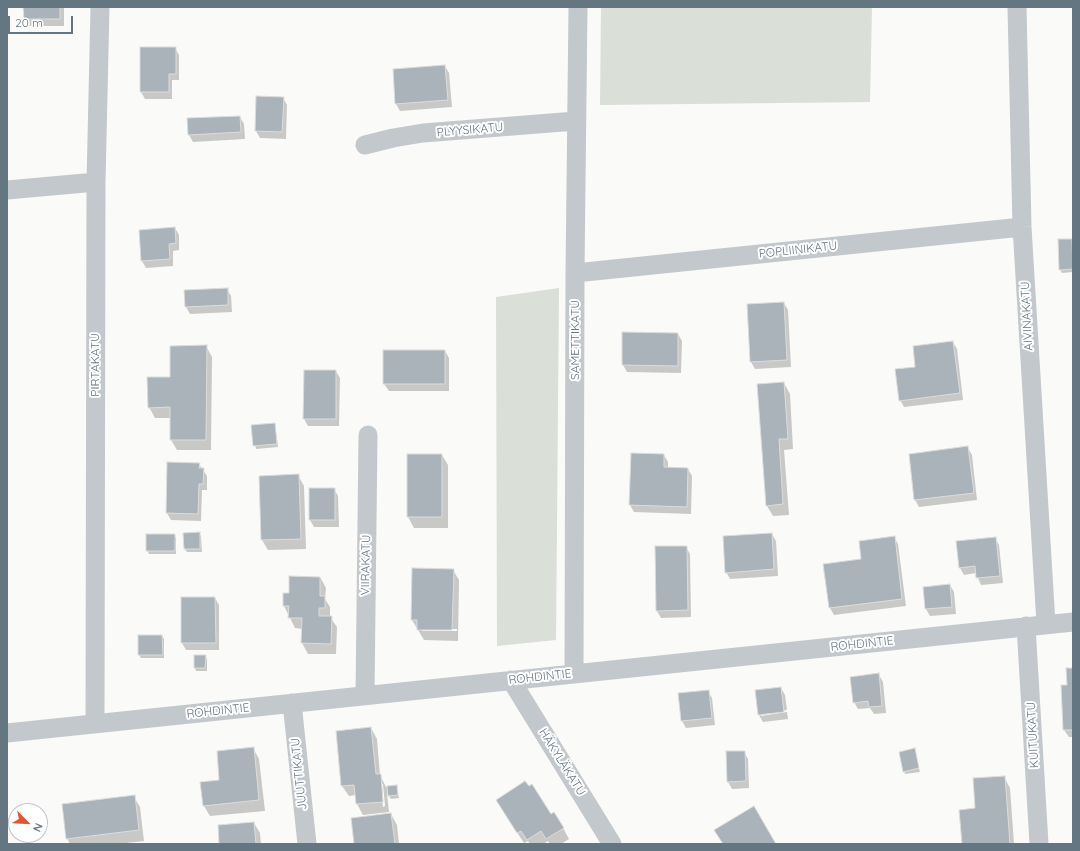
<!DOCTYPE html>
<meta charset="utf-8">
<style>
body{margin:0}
#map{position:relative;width:1080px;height:851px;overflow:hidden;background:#fafaf8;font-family:Quicksand,sans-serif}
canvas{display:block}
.frame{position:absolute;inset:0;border:8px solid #657683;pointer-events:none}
.north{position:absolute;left:8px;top:803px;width:40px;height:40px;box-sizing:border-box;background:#fff;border:1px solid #c1c8cd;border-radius:50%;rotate:114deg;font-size:11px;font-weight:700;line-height:16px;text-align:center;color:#657683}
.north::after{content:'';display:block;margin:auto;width:14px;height:18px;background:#e4572e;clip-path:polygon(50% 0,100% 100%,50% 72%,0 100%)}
.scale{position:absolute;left:8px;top:16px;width:65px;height:18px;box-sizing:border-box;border:2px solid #657683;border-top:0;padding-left:5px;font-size:12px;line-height:14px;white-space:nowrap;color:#657683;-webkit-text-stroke:3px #fff;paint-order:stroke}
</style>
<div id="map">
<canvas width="1080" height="851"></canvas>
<div class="frame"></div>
<div class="north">N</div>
<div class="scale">20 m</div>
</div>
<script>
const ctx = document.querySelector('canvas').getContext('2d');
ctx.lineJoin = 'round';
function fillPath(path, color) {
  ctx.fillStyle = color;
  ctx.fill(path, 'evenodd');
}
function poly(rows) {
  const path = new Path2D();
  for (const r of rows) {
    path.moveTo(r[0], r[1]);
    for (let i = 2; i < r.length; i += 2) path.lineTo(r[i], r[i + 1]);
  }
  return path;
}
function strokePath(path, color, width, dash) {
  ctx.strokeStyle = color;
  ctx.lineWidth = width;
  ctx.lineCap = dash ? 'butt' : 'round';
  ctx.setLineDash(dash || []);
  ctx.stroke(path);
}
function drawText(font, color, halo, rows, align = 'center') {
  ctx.font = font + ' Quicksand,sans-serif';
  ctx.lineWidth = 4;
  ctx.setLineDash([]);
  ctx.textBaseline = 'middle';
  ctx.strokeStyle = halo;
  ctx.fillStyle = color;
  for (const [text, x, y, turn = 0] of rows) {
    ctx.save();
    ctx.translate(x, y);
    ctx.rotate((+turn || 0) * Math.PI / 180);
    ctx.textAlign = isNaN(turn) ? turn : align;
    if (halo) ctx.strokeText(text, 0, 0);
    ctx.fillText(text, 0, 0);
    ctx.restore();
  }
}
const green = poly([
 [601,7,872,7,870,102,600,105],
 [559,288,556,640,497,646,496,297]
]);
const shadow = poly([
 [24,7,64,7,64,26,29,26,25,19],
 [175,48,179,55,179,80,172,80,172,99,145,99,141,92],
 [445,66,449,73,452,107,400,111,396,104],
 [283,98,287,105,286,139,260,138,256,131],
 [240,117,244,124,245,139,193,142,189,135],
 [175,228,179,235,179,250,173,251,173,266,146,268,142,261],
 [1072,240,1073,272,1062,273,1060,269],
 [227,289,231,296,232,312,190,314,186,307],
 [784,303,788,310,791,367,755,369,751,362,749,305],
 [678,334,682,341,681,373,627,372,623,365],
 [953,342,957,349,963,400,904,407,900,400,917,368],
 [206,346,212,357,211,450,177,450,171,440,171,418,155,418,149,407,171,378],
 [445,351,449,358,449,391,389,391,384,384],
 [336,371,340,378,339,426,308,426,304,419],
 [784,383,790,394,793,449,784,450,789,515,773,516,767,506],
 [275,424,278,447,256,449,252,426],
 [968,448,972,455,977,500,919,507,915,500],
 [408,455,442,455,448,465,448,528,414,528,408,517],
 [664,455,668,462,668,468,688,469,692,476,691,514,634,512,630,505],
 [199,464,207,476,207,490,202,490,201,521,171,520,167,513],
 [298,475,304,486,306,549,268,550,262,540],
 [334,489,338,496,339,527,314,527,310,520],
 [199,533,201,536,202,552,187,552,185,549,184,534],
 [772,534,776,541,778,576,730,579,726,572],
 [174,535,176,538,176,554,149,554,147,550],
 [894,537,898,544,906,606,834,615,830,608,862,560],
 [995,538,999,545,1003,583,981,585,976,573,964,575,960,568],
 [686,547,690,554,691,617,661,618,657,611],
 [453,570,459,580,458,641,424,640,412,620],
 [422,629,457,629,457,631,422,631],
 [320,577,326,588,325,599,330,607,330,617,337,627,336,654,308,654,302,643,303,629,295,628,284,606,290,594],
 [950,585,954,592,956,614,930,616,926,609,924,588],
 [182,598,215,598,219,605,219,650,186,650,182,643],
 [162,636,164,639,164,658,141,658,139,655],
 [205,656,207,659,207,671,196,671,195,668],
 [1073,669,1073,737,1069,737,1064,730],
 [879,675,883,682,886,713,874,714,870,708,858,709,854,702],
 [781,688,785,695,787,710,761,714,761,716,787,712,788,719,763,722,759,715],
 [708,691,712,698,715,725,686,728,682,721,679,694],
 [371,728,377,739,380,775,386,787,396,786,399,798,391,799,387,793,389,812,363,815,357,804,356,795,349,796,342,786],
 [380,782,383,784,385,806,383,807],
 [253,748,259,759,265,811,210,816,204,806,221,781],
 [914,750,920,772,905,774,904,771],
 [744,752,748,759,749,788,732,789,728,782],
 [1004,777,1010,788,1014,844,963,844,976,809],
 [134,797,140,807,144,841,117,844,70,844,67,838],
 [503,811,550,815,563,828,569,839,561,844,550,844,548,841,543,844,530,844,528,841,524,843],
 [391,814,397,825,399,844,355,844],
 [254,823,260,833,261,844,221,844]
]);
const building = poly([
 [23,7,60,7,60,19,24,19,23,7],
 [140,47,176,47,176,74,169,74,169,92,140,92,140,47],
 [445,65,448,100,395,104,393,69,445,65],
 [256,96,284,97,282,132,255,131,256,96],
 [240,116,241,132,188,135,187,118,240,116],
 [175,227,176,243,169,244,170,259,141,261,139,230,175,227],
 [1058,239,1072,239,1073,269,1059,270,1058,239],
 [228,288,228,305,185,307,184,290,228,288],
 [784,302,787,360,750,362,747,304,784,302],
 [622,332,678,333,678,366,622,365,622,332],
 [953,341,960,393,899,401,895,369,915,367,913,346,953,341],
 [207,345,206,440,170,440,170,407,148,408,147,377,170,377,170,346,207,345],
 [383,350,445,350,445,384,383,384,383,350],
 [304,370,336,370,336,419,303,419,304,370],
 [784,382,788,439,779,439,783,504,766,506,757,384,784,382],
 [275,423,277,444,253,446,251,425,275,423],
 [968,446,974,493,914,500,909,454,968,446],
 [631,453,664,454,664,467,688,468,687,507,629,505,631,453],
 [407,454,442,454,442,517,407,517,407,454],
 [167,462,200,463,199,468,204,468,203,484,199,484,198,514,166,513,167,462],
 [299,474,301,539,261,540,259,476,299,474],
 [309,488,335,488,335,520,309,520,309,488],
 [200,532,200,549,184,549,183,533,200,532],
 [772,533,774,569,725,573,723,536,772,533],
 [146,534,175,534,175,551,146,551,146,534],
 [895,536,902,599,829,608,823,564,861,559,859,541,895,536],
 [996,537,1000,576,976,578,975,566,959,568,956,541,996,537],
 [655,546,687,546,688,610,656,611,655,546],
 [412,568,454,569,452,630,417,630,417,620,411,620,412,568],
 [289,576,320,577,320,596,325,596,325,608,319,608,319,616,332,616,331,644,301,643,302,618,288,618,289,606,283,606,283,593,289,593,289,576],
 [950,584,952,607,925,609,923,587,950,584],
 [181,597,215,597,216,643,181,643,181,597],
 [138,635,162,635,163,655,138,655,138,635],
 [194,655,206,655,205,668,194,668,194,655],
 [1066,668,1073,668,1073,730,1063,730,1061,685,1067,685,1066,668],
 [879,673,882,706,869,707,868,701,853,703,850,677,879,673],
 [781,687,784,712,758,715,755,690,781,687],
 [709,690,712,718,681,721,678,693,709,690],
 [371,727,376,774,381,774,383,802,356,804,354,785,341,786,336,731,371,727],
 [254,747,259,800,203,806,200,782,219,780,217,751,254,747],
 [915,748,919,768,903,772,899,752,915,748],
 [726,751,745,751,746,781,727,782,726,751],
 [1005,776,1010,844,962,844,959,810,975,808,973,778,1005,776],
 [525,781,529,786,532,784,551,814,554,812,564,828,546,839,541,831,527,840,521,831,517,833,496,800,525,781],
 [397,785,398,795,388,796,387,786,397,785],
 [135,795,139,830,66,839,62,804,135,795],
 [754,806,776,844,723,844,714,830,754,806],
 [391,813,395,844,354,844,351,818,391,813],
 [254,822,256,844,219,844,218,825,254,822]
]);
const street = poly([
 [1017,7,1022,227,1046,624],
 [365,145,393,138,423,133,576,121],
 [7,190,96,182],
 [575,273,1022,227],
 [1026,626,1039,844],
 [574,674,575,273,578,7],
 [511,680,612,844],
 [365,695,368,435],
 [292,703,307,844],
 [95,723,96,182,100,7],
 [7,733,1073,622]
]);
const streetNames = [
 ["PLYYSIKATU",470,130,-5],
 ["POPLIINIKATU",798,250,-6],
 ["AIVINAKATU",1027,316,-93],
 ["SAMETTIKATU",575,340,-90],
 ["PIRTAKATU",95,365,-90],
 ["VIIRAKATU",366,565,-89],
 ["ROHDINTIE",862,644,-6],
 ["ROHDINTIE",540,677,-6],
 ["ROHDINTIE",218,711,-6],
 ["KUITUKATU",1033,735,-93],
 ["HÄKYLÄKATU",562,762,58],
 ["JUUTTIKATU",299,774,-96]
];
fillPath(green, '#dadfd7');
fillPath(shadow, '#0003');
fillPath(building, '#aab3b9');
strokePath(building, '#dcdcda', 1);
strokePath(street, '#c3c8cc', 19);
drawText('12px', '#657683', '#fff', streetNames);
</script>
